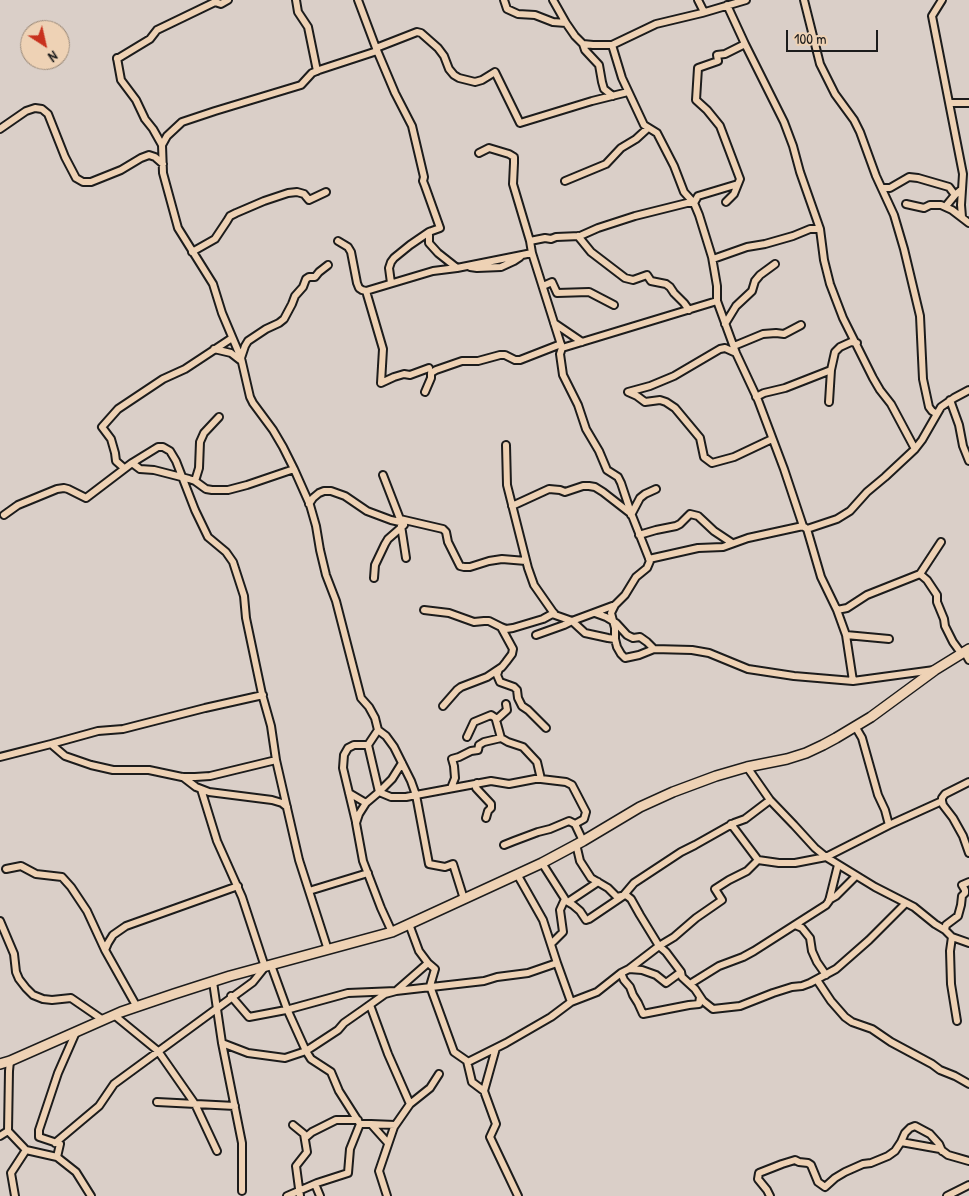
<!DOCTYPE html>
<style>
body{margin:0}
#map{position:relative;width:969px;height:1196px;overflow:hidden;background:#dacfc8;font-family:"Patrick Hand",sans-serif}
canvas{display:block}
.north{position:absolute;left:20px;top:20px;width:50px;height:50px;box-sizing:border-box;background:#eed2b5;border:1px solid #9a8978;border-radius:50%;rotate:145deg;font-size:14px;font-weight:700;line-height:20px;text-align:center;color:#1c1c1c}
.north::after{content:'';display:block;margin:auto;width:18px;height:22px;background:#c8321e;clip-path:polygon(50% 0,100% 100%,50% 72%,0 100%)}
.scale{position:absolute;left:786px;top:30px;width:92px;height:22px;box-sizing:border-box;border:2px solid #1c1c1c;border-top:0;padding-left:6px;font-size:15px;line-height:18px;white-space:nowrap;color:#1c1c1c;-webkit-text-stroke:4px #eed2b5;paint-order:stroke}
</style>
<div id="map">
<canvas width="969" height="1196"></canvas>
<div class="north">N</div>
<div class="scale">100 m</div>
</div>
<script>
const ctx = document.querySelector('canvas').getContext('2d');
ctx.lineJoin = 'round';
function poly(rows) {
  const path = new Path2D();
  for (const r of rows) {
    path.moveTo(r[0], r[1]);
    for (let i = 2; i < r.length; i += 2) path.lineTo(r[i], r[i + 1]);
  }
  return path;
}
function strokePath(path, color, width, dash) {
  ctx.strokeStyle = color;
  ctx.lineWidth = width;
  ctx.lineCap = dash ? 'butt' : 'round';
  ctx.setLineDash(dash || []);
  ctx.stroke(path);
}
const street = poly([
 [296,0,298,12,308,27,317,71],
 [358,0,376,48,395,93,412,126,424,177,423,181,425,186,440,228,429,232,429,243,438,253,457,268,532,253,562,348,717,301],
 [504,0,507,9,518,14,535,15,553,22,566,23],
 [553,0,566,23,575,36,583,44,593,45,612,45,656,24,702,13,746,0],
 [698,0,704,12],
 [804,0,820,64,835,94,854,120,860,132,876,176,894,215,904,249,920,316,923,379,929,407,932,411,937,414],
 [942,0,932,16,963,174,961,205,962,217],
 [583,44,585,50,599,65,602,82,604,89,613,96],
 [745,44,784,122,793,146,800,172,820,229,824,260,830,284,843,318,873,378,880,390,891,404,915,449],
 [612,45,622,78,644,125,657,133,674,166,684,192,694,203,699,215,712,257,717,286,717,301,736,353,758,400,784,469,803,526,807,529,821,577,837,610,846,635,853,681,934,670],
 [376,48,417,32,421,33,438,48,444,56,449,69,454,75,459,78,475,82,482,80,495,72,520,123,592,101,628,92],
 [117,58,121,80,136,100,145,119,153,129,162,145,163,173,178,228,213,284,222,313,241,358,250,397,253,403,273,430,283,447,294,469,310,505,316,526,320,550,326,575,336,601,361,698,369,707,375,718,378,730,368,745,379,792,366,803,359,814,356,823,363,861,381,908,392,932],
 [117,59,150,39,157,30,215,2,221,4,228,0],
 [950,103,969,103],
 [0,129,26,111,35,108,42,109,48,114,65,157,76,178,83,182,91,182,121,170,141,158,149,155,155,157,163,164],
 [162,145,167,136,182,122,215,111,301,85,312,73,319,70,377,51],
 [479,153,489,148,509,154,514,157,514,163,513,184,530,241],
 [565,181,606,164,621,148,636,139,648,128],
 [882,188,890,188,909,177,918,178,949,187,955,195,962,189],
 [726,202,734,194,740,179,720,126,707,110,696,100,698,68,718,61,717,55,725,54,745,44,727,5],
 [906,204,924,208,930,205,941,205,952,210,969,223],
 [946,206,955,195],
 [578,236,591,252,625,278,633,280,647,275,651,281,666,284,670,287,674,293,684,303,689,310],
 [338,241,348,247,351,252,357,283,359,288,362,290,366,291,433,271,457,268],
 [192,252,215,239,227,221,230,216,236,213,264,201,288,193,297,192,304,194,309,200,326,192],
 [532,253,530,241,545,238,551,239,556,237,580,236,598,228,635,216,687,203,694,203,698,196,738,184],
 [713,259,747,247,765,244,793,236,810,229,820,229],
 [470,267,477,268,501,267,514,261,520,257],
 [391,283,389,268,391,262,394,258,410,245,429,232],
 [543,286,552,282,557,293,589,292,614,305],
 [366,291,383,349,381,383,394,377,404,374,410,375,429,368],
 [554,323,582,342],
 [725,324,736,306,752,291,755,281,760,275,775,264],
 [734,346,763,334,776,333,784,334,801,325],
 [214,349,231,353,240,360],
 [736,353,725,348,720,349,674,376,650,386,628,392,637,396,645,402,660,400,666,402,675,408,700,438,704,457,712,463,734,457,772,439],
 [241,358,245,346,248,341,266,329,279,323,284,319,292,304,295,296,303,287,306,279,309,277,315,277,319,272,328,265],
 [831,370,835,352,840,347,851,342,857,343],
 [425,392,431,378,431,373,436,370,462,361,478,361,500,355,505,355,515,360,520,360,561,344],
 [756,397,764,393,785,388,831,370,829,402],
 [950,400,959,425,963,446,969,461],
 [506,445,507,485,528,568,534,585,555,615,572,621,585,633,608,638,615,639,617,647,621,654,625,658,639,655,654,649,692,650,709,653,748,669,794,676,853,681],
 [132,463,158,447,163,447,170,451,176,461,195,510,208,537,226,552,233,562,244,596,246,618,262,694,271,726,276,760,299,860,328,950],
 [124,468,116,461,115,453,111,439,102,427,118,409,163,379,185,369,232,338],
 [383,475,400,519],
 [195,481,199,468,200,442,204,433,219,417],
 [309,504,313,498,319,493,324,491,331,491,345,496,367,511,391,520,400,522],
 [512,506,549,489,560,490,565,492,583,486,589,486,595,487,603,492,630,513],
 [4,515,18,505,57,489,64,488,68,489,86,498,132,463,140,469,154,470,189,479,195,481,206,489,212,490,228,490,247,485,294,469],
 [631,515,640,498,645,494,656,489],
 [807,529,837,519,850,511,867,492,885,477,915,449,922,440,941,407,954,398,969,390],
 [639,535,656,530,676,526,680,524,690,514,698,516,714,531,732,543],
 [406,558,400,519,443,529,446,532,448,542,460,566,464,567,470,567,489,561,502,559,526,561],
 [649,559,698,548,723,547,748,538,803,526],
 [920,574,941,542],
 [374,578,375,565,385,544,388,539,404,525],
 [424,610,449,613,474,622,484,621,489,621,501,627],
 [837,610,847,608,867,595,920,574,927,580,937,595,937,602,944,619,945,626,953,642,961,653],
 [595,613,606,617,616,623,627,635,633,638,640,637,647,642,654,649],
 [536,635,564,625,572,621,615,605,625,595,636,577,647,568,650,561,631,513,621,483,618,477,607,470,599,451,586,429,578,405,563,375,560,354,562,348],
 [846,635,889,639],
 [615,639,615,628,611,613,615,605],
 [964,651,969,660],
 [499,669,497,675,500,682,514,687,517,690,518,698,522,706,528,710,546,728],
 [506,704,507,710,496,720,501,738,508,742,523,747,537,762,541,779],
 [443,706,457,690,461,687,487,677,502,667,506,662,512,654,513,649,501,627,506,629,513,628,543,619,554,613],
 [378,730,386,736,394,747,411,781,416,795,406,797,391,797,379,792],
 [467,737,474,722,491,715,497,719],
 [51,744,98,731,123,729,205,708,263,695],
 [0,757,51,744,65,756,91,765,113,770,149,770,182,777,195,777,210,776,276,760],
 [747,767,770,800,794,825,815,848,826,857,875,887,914,907,935,924,945,930,952,937,950,951,951,984,957,1021],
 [183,777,196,787,209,792,272,800,282,803,287,807],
 [969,782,945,794,942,798,942,801,943,805,953,818,963,836,969,853],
 [477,783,476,788,491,804,491,808,488,811,486,818],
 [451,788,455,778,454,766,452,759,459,757,471,751,478,750,479,745,484,742,501,738],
 [379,792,392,779,402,763],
 [349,793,366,803],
 [356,822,343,768,344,755,348,748,354,745,368,745],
 [889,825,942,801],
 [576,844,580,861,591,878,608,888,617,897,626,895,631,899,640,915,659,946,666,952,681,972],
 [504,845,514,841,538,832,550,829,569,821,575,824],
 [758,860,779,863,795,863,826,857,889,825,885,810,878,795,862,738,855,726],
 [542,863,565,899,560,910,563,932,551,944],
 [6,869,21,866,36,874,62,877,71,887,87,911,105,950],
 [517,874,543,920,557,963],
 [309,891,368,873],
 [464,899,453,864,445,867,429,864,416,795,491,781,509,784,535,779,541,779,566,782,572,785,586,812,584,819,575,824,583,841],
 [829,900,836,896,856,876],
 [565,901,568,902,598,882],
 [568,902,573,905,580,911,586,920,589,919,623,896,634,883,681,852,695,845,734,823,745,819,770,800],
 [0,921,14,954,16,972,19,979,26,988,33,995,43,999,52,1000,71,998,103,1020],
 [409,924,419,951,428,963,435,969,430,986,454,1052,467,1061,472,1082,484,1091,496,1124,490,1137,518,1196],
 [795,925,802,928,810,938,812,951,817,962,826,975],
 [945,930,946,925,958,916,961,905,962,896,965,893,965,890,962,885,969,882],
 [952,937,969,943],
 [271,965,287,1009,306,1051,311,1059,331,1072,339,1091,360,1124,350,1149,348,1173,317,1183,287,1196],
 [629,969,659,946,674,937,696,918,722,900,715,889,729,880,747,871,758,860,731,824],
 [621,973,624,980,630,987,633,995,638,1003,643,1014,689,1005,699,1004,700,997],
 [817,980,831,1001,845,1017,852,1022,872,1029,891,1042,932,1064,940,1070,955,1076,969,1084],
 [213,982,222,1043,242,1143,242,1191],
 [690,984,719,966,743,957,754,951,826,905,829,901,838,865],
 [231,996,249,1017,286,1010,348,993,396,991,484,981,497,977,528,973,557,963,571,1002,597,992,621,973,629,969,642,970,656,975,666,983,681,972,682,977,695,989,703,1001,713,1009,740,1006,773,993,792,987,802,986,810,983,836,969,869,940,906,903],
 [370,1005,388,1054,410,1104],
 [137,1007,105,950,108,943,113,935,126,926,238,886],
 [114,1015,158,1051,195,1104,217,1151],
 [76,1032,58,1073,39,1130,39,1137,60,1144,57,1157,76,1172,91,1196],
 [222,1043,248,1053,285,1058,306,1051,338,1030,344,1023,364,1009,385,994,396,991,428,963],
 [468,1062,506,1043,551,1017,571,1002],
 [484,1091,496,1048],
 [157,1102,235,1106],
 [360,1124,371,1124,388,1143],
 [371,1124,395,1125],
 [293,1125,304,1134,307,1152,296,1166,300,1196],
 [8,1131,26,1150,57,1157],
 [0,1136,8,1131,9,1071,10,1061],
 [305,1138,312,1132,336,1120,358,1120],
 [901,1142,905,1133,910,1128,915,1126,930,1134,939,1144,942,1151],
 [55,1143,99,1106,114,1084,253,982,265,967,242,897,217,841,201,789],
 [315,1184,320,1196],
 [15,1196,11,1173,26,1150],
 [387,1196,379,1171,394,1127,410,1104,430,1088,439,1074],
 [770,1196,767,1190,758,1179,759,1173,782,1164,795,1160,799,1162,808,1163,811,1165,818,1182,825,1187,835,1178,845,1172,863,1164,871,1163,888,1156,895,1151,901,1142,940,1149,948,1155,969,1161],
 [947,1196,969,1185]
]);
const secondary = poly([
 [0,1064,10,1061,121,1012,174,994,230,976,392,932,542,863,583,841,640,807,673,792,716,776,747,767,787,759,806,753,823,745,836,738,871,717,935,670,969,649]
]);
strokePath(street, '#1c1c1c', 10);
strokePath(secondary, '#1c1c1c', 12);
strokePath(street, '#eed2b5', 6);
strokePath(secondary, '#eed2b5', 9);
</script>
